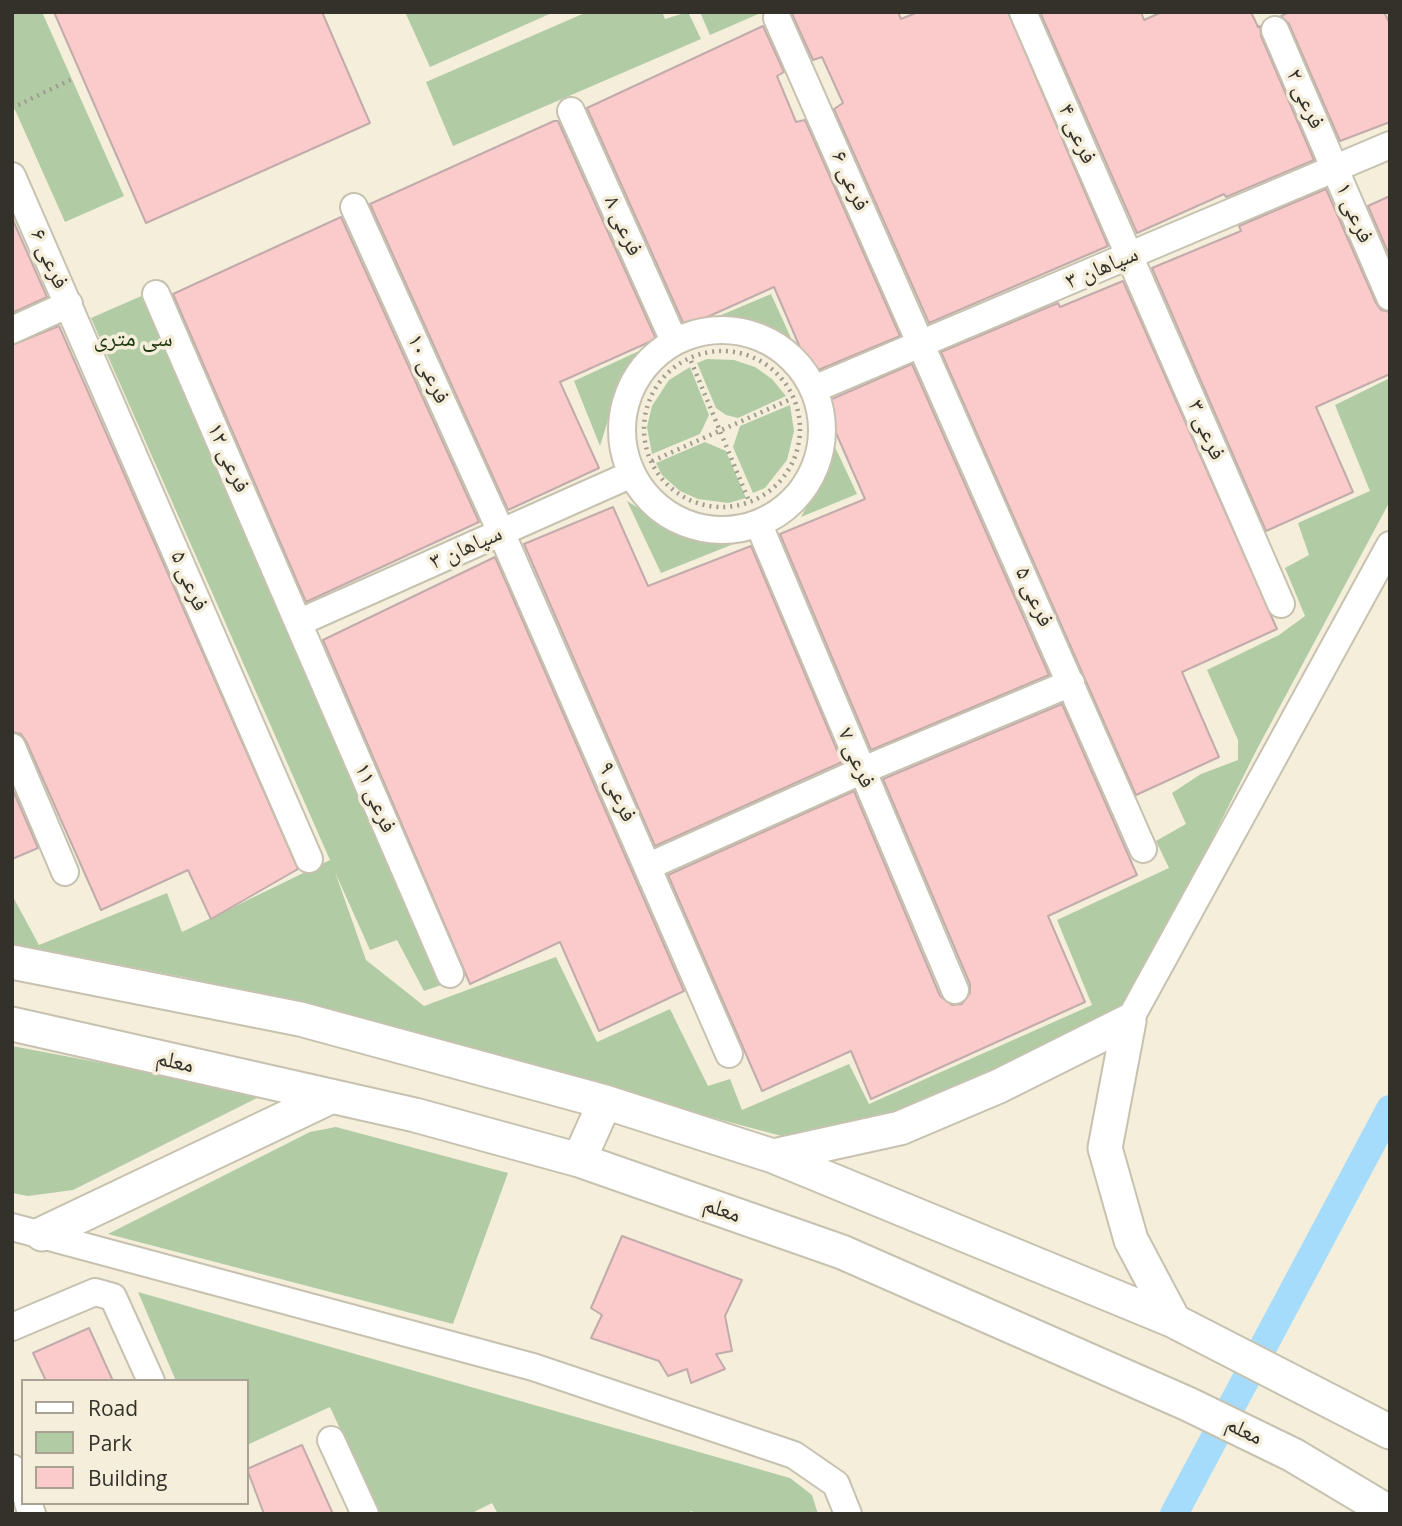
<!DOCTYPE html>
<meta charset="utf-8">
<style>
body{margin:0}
#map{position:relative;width:1402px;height:1526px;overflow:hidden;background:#f4eedb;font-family:"Open Sans",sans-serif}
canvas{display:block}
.frame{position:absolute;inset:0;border:14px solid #33312a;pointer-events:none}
.legend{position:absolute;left:21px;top:1379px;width:228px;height:126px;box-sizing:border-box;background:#f4eedb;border:2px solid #a7a294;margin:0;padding:9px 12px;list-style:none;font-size:21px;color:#33312a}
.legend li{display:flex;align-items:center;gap:14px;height:35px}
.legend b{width:35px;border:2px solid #a7a294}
</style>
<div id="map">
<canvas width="1402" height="1526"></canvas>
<div class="frame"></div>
<ul class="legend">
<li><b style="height:9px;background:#fff"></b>Road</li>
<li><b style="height:19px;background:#b1cca5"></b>Park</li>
<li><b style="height:19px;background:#facbca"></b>Building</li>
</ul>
</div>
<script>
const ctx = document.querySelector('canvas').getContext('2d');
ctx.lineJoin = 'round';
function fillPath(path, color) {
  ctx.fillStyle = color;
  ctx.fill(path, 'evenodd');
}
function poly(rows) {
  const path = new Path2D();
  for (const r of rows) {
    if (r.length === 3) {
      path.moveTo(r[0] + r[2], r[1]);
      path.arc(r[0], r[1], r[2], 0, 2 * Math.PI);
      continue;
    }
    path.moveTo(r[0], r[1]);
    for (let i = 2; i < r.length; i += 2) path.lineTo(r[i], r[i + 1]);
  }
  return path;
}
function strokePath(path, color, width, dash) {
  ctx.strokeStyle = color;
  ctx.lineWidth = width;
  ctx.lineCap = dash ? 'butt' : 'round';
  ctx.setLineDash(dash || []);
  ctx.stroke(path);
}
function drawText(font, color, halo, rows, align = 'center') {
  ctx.font = font + ' "Open Sans","Noto Naskh Arabic",sans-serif';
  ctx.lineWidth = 7;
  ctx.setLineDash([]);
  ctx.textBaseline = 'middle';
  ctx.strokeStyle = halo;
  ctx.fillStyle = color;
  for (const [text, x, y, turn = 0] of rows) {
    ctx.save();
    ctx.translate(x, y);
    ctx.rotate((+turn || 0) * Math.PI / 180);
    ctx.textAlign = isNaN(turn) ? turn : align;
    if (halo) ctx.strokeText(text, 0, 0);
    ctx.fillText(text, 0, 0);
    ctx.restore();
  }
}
const green = poly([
 [12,12,42,12,124,196,65,222,12,103],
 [405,12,554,12,430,67],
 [587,12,662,12,665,19,688,12,701,39,453,146,426,82],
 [700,12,763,12,710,35],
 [146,294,444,984,424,991,397,940,370,950,335,872,366,960,424,1006,556,957,597,1042,670,1009,708,1086,730,1079,742,1110,849,1064,869,1104,1092,1005,1057,920,1169,868,1156,841,1186,824,1172,793,1201,774,1238,760,1238,740,1207,670,1279,635,1305,616,1285,568,1309,555,1298,523,1370,491,1335,405,1390,378,1390,501,1256,751,1125,1014,884,1120,789,1138,189,978,12,944,12,895,39,945,167,893,182,932,330,860,91,318],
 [771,294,796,349,746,326,707,321],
 [639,351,617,391,600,446,574,381],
 [707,359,734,360,755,367,772,379,786,396,738,418,726,415,716,408,697,363],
 [690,367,709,415,700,434,652,454,647,427,652,406,669,380],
 [790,405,794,431,787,460,765,488,753,493,733,447,740,426],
 [705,442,726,451,746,498,728,503,698,499,680,491,662,475,656,463],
 [834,445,857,494,801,517,819,484],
 [627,501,661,522,697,536,736,543,661,573],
 [12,1046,265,1094,73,1190,28,1196,12,1193],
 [336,1127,508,1173,453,1324,108,1234,310,1132],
 [138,1292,790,1478,812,1495,818,1514,694,1514,692,1511,685,1514,498,1514,492,1503,470,1514,379,1514,330,1407,247,1445,247,1381,176,1381]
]);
const canal = poly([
 [1174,1514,1390,1109]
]);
const building = poly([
 [54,12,322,12,370,123,146,223,54,12],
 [797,12,898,12,901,19,918,12,1008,12,1108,246,929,323,834,109,843,103,822,57,813,60,792,14,797,12],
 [1040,12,1141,12,1144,20,1162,12,1251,12,1258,27,1260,26,1261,36,1314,160,1226,197,1224,194,1137,233,1040,12],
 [1290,12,1384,12,1390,24,1390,122,1340,141,1289,24,1281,16,1290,12],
 [763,26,784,72,777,76,796,122,805,120,900,336,811,373,774,287,685,327,587,108,763,26],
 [554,121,558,121,656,339,560,382,599,468,508,510,370,204,554,121],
 [1326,189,1376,303,1381,310,1390,312,1390,374,1316,407,1353,492,1266,531,1152,268,1241,231,1239,226,1326,189],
 [1390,196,1390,257,1368,206,1390,196],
 [341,217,479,522,306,602,173,294,341,217],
 [12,218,47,297,12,313,12,218],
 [1123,281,1277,629,1182,672,1219,757,1136,795,941,352,1058,303,1060,307,1123,281],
 [59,326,298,869,211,919,188,870,101,910,26,741,21,734,12,732,12,345,59,326],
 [912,364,1049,675,871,750,780,534,865,499,829,417,832,399,912,364],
 [613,507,648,586,751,546,842,762,655,846,524,544,613,507],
 [495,557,684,991,599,1031,560,942,470,984,323,640,495,557],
 [1062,704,1137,875,1048,916,1085,1002,871,1099,851,1051,762,1091,668,875,854,791,940,996,952,1005,962,1004,970,993,970,984,883,779,1062,704],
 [12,788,38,848,12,859,12,788],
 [622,1236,742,1280,725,1316,732,1351,716,1354,725,1369,691,1383,687,1369,668,1376,659,1361,591,1338,602,1315,591,1308,622,1236],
 [89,1328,113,1381,46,1381,33,1353,89,1328],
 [302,1445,333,1514,264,1514,247,1469,302,1445]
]);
const path = poly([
 [12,108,72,79],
 [722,429,78],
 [691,361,749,501],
 [652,461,791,399]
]);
const minor = poly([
 [1023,12,1281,604],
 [777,18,1143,849],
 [1275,30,1390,297],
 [571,111,674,341],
 [12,176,309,859],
 [354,207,501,532,729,1054],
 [156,294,450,974],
 [722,430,100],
 [12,330,69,304],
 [814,389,1390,145],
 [759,525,955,990],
 [300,622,632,474],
 [12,747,65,872],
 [649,866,861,771,1071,683],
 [1129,1021,1390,545],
 [12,1227,533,1367,794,1455,836,1484,848,1514],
 [12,1327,95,1292,113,1297,151,1381],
 [331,1440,365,1514],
 [12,1468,23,1492],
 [28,1503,32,1514]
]);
const major = poly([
 [12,962,300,1019,605,1102,773,1156,1174,1321,1390,1432],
 [1129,1021,1105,1148,1131,1240,1174,1321],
 [12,1024,415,1115,579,1160,842,1252,1188,1404,1293,1455,1390,1513],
 [773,1156,900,1128,999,1086,1129,1021],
 [579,1160,605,1102],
 [42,1234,330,1097]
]);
const streetNames = [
 ["فرعی ۲",1305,99,66],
 ["فرعی ۴",1077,134,66],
 ["فرعی ۶",850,181,66],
 ["فرعی ۱",1354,213,67],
 ["فرعی ۸",623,226,66],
 ["فرعی ۶",49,259,66],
 ["سپاهان ۳",1102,268,-23],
 ["فرعی ۱۰",428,369,66],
 ["فرعی ۳",1206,430,67],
 ["فرعی ۱۲",228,458,66],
 ["سپاهان ۳",466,548,-24],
 ["فرعی ۵",189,581,67],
 ["فرعی ۵",1034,597,66],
 ["فرعی ۷",856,758,67],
 ["فرعی ۹",617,792,66],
 ["فرعی ۱۱",375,798,67],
 ["معلم",175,1062,13],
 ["معلم",722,1210,19],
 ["معلم",1244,1431,26]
];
const parkNames = [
 ["سی متری",133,339]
];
fillPath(green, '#b1cca5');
strokePath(canal, '#a6dcfb', 28);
fillPath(building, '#facbca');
strokePath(building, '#c2acab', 2);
strokePath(minor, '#c7c2b0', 30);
strokePath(major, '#c7c2b0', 37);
strokePath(path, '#a09c8e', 4.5, [2, 5]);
strokePath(minor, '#fff', 26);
strokePath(major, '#fff', 33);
drawText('23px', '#33312a', '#f4eedb', streetNames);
drawText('23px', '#1c360e', '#f4eedb', parkNames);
</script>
